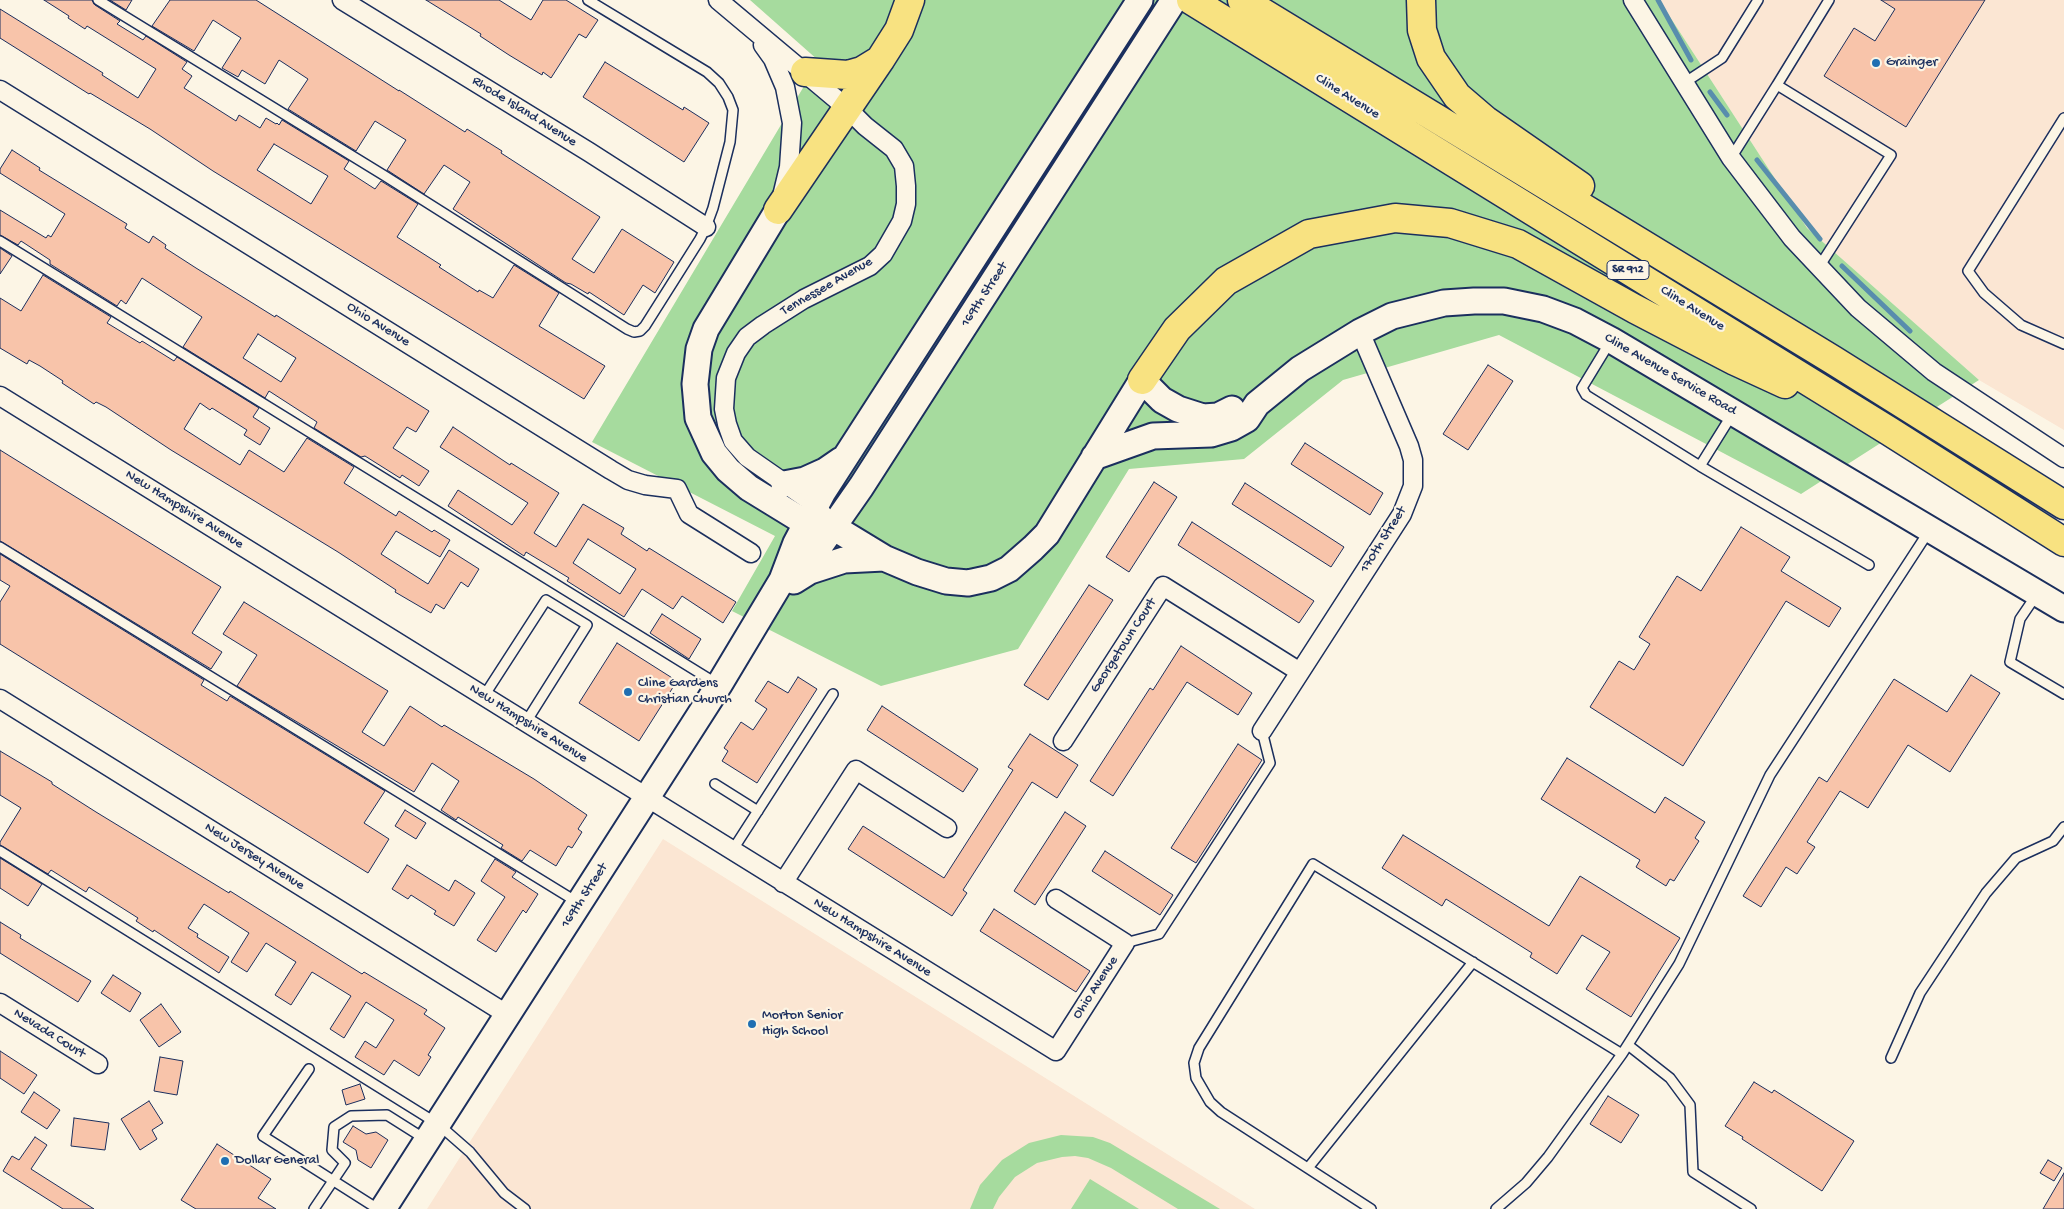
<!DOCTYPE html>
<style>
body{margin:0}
canvas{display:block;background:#fcf5e5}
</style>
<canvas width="2064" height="1209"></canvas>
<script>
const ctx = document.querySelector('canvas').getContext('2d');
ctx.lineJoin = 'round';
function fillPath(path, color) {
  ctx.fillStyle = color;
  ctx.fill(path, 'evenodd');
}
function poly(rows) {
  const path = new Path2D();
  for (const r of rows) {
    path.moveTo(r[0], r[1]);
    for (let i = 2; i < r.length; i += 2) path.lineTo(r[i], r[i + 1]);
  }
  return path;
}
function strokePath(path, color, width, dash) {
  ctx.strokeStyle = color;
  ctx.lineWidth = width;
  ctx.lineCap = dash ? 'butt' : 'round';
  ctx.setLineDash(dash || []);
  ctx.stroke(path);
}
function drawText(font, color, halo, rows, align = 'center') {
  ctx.font = font + ' "Gochi Hand",sans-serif';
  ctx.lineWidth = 4.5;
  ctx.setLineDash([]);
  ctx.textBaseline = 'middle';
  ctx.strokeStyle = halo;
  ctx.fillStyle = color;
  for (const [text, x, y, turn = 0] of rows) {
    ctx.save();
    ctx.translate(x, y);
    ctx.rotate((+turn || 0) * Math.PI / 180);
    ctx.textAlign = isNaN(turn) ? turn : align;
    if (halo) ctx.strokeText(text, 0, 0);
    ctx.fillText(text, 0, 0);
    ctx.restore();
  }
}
const built = poly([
 [1659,0,2064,0,2064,430,1979,380,1807,228],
 [663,839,1255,1209,427,1209]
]);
const green = poly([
 [750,0,1659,0,1807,228,1979,380,1801,494,1499,335,1343,380,1244,459,1129,469,1018,649,881,686,732,611,775,536,592,442,819,61],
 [1061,1135,1093,1137,1110,1143,1220,1209,1178,1209,1111,1168,1088,1158,1075,1156,1062,1157,1037,1163,1015,1177,999,1197,993,1209,970,1209,980,1185,1002,1160,1029,1143],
 [1090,1179,1139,1209,1071,1209]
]);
const stream = poly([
 [1658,0,1691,60],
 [1710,92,1727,115],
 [1757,160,1820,239],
 [1842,266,1910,331]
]);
const building = poly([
 [44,0,92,0,95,5,120,21,117,24,143,40,146,36,187,62,182,69,192,76,184,88,236,121,239,115,260,128,266,118,276,124,277,123,279,125,282,120,349,161,344,169,375,189,381,181,418,204,397,237,441,265,439,267,478,292,479,290,493,298,514,265,559,293,539,326,605,366,584,399,213,171,150,129,90,93,89,94,0,38,0,9,103,73,102,75,138,98,156,69,87,26,85,29,68,18,69,16,44,0],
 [274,144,328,176,311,204,257,170,274,144],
 [110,0,132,0,126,10,110,0],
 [170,0,256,0,399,91,399,90,465,132,467,129,502,151,501,153,600,217,572,259,594,273,622,229,674,262,655,293,643,285,624,315,589,292,588,294,571,284,566,283,453,209,470,182,444,165,424,194,387,170,406,140,375,121,356,151,288,109,308,79,279,60,265,84,242,70,238,77,222,68,241,38,213,20,194,51,152,26,170,0],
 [426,0,499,0,531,20,543,0,566,0,598,20,586,38,579,34,551,78,543,72,542,75,509,55,480,36,481,34,426,0],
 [1881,0,1985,0,1906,127,1824,76,1854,28,1875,41,1895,9,1881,0],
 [605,62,683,110,684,107,709,123,684,162,583,97,605,62],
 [12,150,40,168,39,170,127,224,125,228,149,243,153,236,166,245,165,248,196,268,275,317,276,315,429,411,416,432,407,427,393,448,429,471,419,486,402,475,400,478,365,456,361,457,314,428,317,422,269,391,265,398,183,347,202,317,142,278,126,304,121,300,117,306,50,264,50,260,21,241,18,245,0,235,0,210,46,238,48,235,51,237,65,214,0,173,0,169,12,150],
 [258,334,296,358,281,382,243,358,258,334],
 [0,248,12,256,0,274,0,248],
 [43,275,111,317,107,323,140,343,142,341,174,361,177,357,259,408,253,417,270,428,260,445,244,435,247,430,212,408,210,410,200,403,184,429,240,465,249,450,284,472,307,438,354,467,344,483,396,516,399,511,432,532,434,530,450,540,440,557,396,531,381,554,428,584,449,550,479,569,468,587,461,582,444,609,436,604,431,613,395,592,396,590,338,552,171,450,106,407,96,402,94,404,62,383,63,381,40,366,29,360,27,364,0,348,0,298,21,311,43,275],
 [1488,365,1513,381,1468,450,1443,434,1488,365],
 [453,427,510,465,511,463,559,493,534,533,556,547,583,504,624,528,621,534,647,551,649,548,736,602,723,623,682,596,673,609,642,589,624,617,567,581,569,578,526,552,524,556,448,506,458,490,512,525,528,503,440,447,453,427],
 [588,539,636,569,620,594,573,563,588,539],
 [1305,443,1383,493,1370,515,1291,464,1305,443],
 [0,450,221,587,192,633,222,652,211,669,0,541,0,450],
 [1154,482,1177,497,1129,572,1106,557,1154,482],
 [1245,483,1344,547,1331,567,1232,504,1245,483],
 [1192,522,1314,601,1299,623,1178,545,1192,522],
 [1741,527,1790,557,1781,571,1841,608,1829,627,1786,601,1683,766,1590,707,1619,661,1634,670,1650,644,1639,637,1677,576,1701,591,1741,527],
 [0,554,204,680,201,685,227,701,230,696,385,791,364,823,389,839,368,873,0,644,0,602,10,586,0,580,0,554],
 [1089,585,1113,600,1048,700,1024,685,1089,585],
 [244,602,388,691,362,732,384,746,410,706,442,727,444,725,534,779,587,815,578,829,582,832,572,848,568,846,556,866,530,850,522,861,501,848,503,845,458,817,456,820,441,810,459,781,432,763,414,792,237,686,257,655,223,634,244,602],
 [662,614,701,639,689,659,650,633,662,614],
 [617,643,677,681,639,741,579,703,617,643],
 [1181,646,1252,693,1238,715,1187,682,1113,796,1090,781,1150,688,1153,690,1181,646],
 [1971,675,2000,693,1950,772,1908,745,1868,808,1840,791,1807,842,1815,847,1797,874,1786,867,1761,907,1743,896,1819,777,1827,782,1894,679,1947,712,1971,675],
 [798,677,817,689,757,783,722,761,728,751,724,748,741,722,753,730,767,709,755,701,768,681,788,693,798,677],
 [882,706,978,769,963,792,867,730,882,706],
 [1030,734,1078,765,1057,798,1032,782,963,890,967,893,952,916,848,849,863,826,944,878,1013,770,1008,767,1030,734],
 [1238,744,1262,760,1196,863,1171,848,1238,744],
 [0,751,52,782,52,784,96,812,229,893,230,891,362,974,364,972,427,1010,424,1014,445,1028,428,1055,431,1057,419,1076,394,1060,384,1075,355,1057,365,1041,376,1048,394,1020,366,1002,344,1038,330,1029,351,996,312,972,291,1005,275,995,296,962,266,943,247,972,231,962,249,933,204,904,188,928,198,934,197,937,229,957,219,973,154,930,153,932,136,921,138,918,89,887,86,892,51,870,48,874,0,845,0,842,21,808,0,795,0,751],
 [1567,758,1655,813,1665,797,1705,822,1695,838,1699,841,1674,881,1670,879,1666,886,1636,867,1640,860,1541,799,1567,758],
 [405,810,426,823,416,839,395,826,405,810],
 [1065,812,1086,826,1035,905,1014,891,1065,812],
 [1403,835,1549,926,1580,876,1680,938,1631,1017,1586,989,1610,952,1582,935,1557,974,1530,957,1532,953,1446,899,1442,906,1382,868,1403,835],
 [1105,851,1173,895,1160,915,1092,871,1105,851],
 [0,858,42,884,28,906,0,888,0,858],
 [495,859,516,872,512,877,538,894,526,913,523,910,496,952,477,940,505,897,481,881,495,859],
 [407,865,449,891,455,880,475,893,454,926,434,914,436,911,411,895,408,899,392,889,407,865],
 [994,909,1090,971,1076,992,980,931,994,909],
 [0,922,21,935,20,938,91,981,78,1002,0,953,0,922],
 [113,975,141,993,130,1012,101,993,113,975],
 [161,1004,181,1032,159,1047,140,1020,161,1004],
 [0,1051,37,1075,24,1094,0,1078,0,1051],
 [160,1057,183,1061,177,1095,154,1091,160,1057],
 [1754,1082,1772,1093,1774,1090,1854,1141,1822,1191,1742,1139,1743,1137,1725,1126,1754,1082],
 [360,1084,365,1099,346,1105,342,1090,360,1084],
 [34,1092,60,1110,47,1129,21,1112,34,1092],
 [1608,1096,1639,1115,1621,1143,1590,1124,1608,1096],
 [149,1101,163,1123,152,1130,157,1139,140,1150,121,1119,149,1101],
 [74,1118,109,1123,105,1150,71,1146,74,1118],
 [353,1126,366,1134,376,1132,388,1140,371,1168,358,1160,356,1150,343,1142,353,1126],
 [35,1137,47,1145,31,1169,94,1209,63,1209,3,1171,12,1156,19,1160,35,1137],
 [217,1144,271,1179,258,1198,276,1209,196,1209,181,1200,217,1144],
 [2048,1160,2062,1168,2054,1181,2040,1173,2048,1160],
 [2064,1173,2064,1209,2043,1209,2064,1173]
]);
const lane = poly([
 [98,0,385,176,627,329,634,332,640,331,645,326,700,239,706,227,713,208,730,142,733,110,728,97,719,83,707,72,588,0],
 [1684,83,1722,58,1758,0],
 [1777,85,1829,0],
 [2064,118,1968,271,1984,293,2021,325,2064,344],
 [1731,158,1777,85,1891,155,1819,267],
 [0,241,719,685],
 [1610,342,1582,388,1586,395,1700,466,1869,565],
 [1700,466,1733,413],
 [0,547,577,902],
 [2037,594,2020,619,2010,662,2064,694],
 [484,696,546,600,587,625,526,722],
 [715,784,758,811],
 [0,851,438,1124,470,1152,504,1193,525,1209],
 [732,851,833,694],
 [1125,943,1159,934,1270,763,1262,731],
 [1628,1045,1670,1078,1690,1105,1693,1172,1751,1209],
 [1891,1058,1920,993,1986,893,2016,858,2053,841,2064,827],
 [309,1069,263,1136,378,1209],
 [1308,1168,1473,962],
 [314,1209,345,1163,332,1150,334,1127,351,1116,387,1115,425,1139],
 [1371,1209,1221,1112,1210,1102,1196,1078,1194,1063,1199,1048,1313,864,1622,1054],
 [1496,1209,1526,1183,1548,1157,1622,1054,1679,964,1770,775,1929,531]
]);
const street = poly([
 [342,0,589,152,706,227],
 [718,0,848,109,865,126,894,149,904,166,906,186,906,204,902,221,883,254,870,266,804,299,763,325,747,337,736,353,726,378,724,409,727,424,733,441,747,457,816,505,823,515],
 [1633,0,1731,158,1792,238,1858,308,1934,372,2064,458],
 [763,45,773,59,785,87,792,123,789,167,783,192],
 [0,90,611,470,628,480,645,485,677,489,689,514,751,553],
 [0,396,1056,1051,1125,943,1056,899],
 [0,699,508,1015],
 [1262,731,1402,514,1413,486,1413,460,1409,446,1360,332],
 [1063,741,1163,586,1300,672],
 [783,883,856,770,947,828],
 [0,1003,98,1064]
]);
const secondary = poly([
 [778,210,706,329,699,349,695,384,698,418,714,453,728,470,749,488,806,523,833,527,884,558,917,572,946,581,968,583,991,578,1009,569,1033,548,1047,534,1142,380,1162,400,1178,409,1203,417,1218,416,1232,409],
 [1094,457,1153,436,1211,434,1231,428,1247,419,1257,404,1300,369,1360,332,1392,316,1444,303,1474,301,1504,301,1543,309,1575,321,1611,340,2064,609],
 [784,484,805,480,825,471,841,460],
 [784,579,817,550,861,487,1174,0],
 [794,581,810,571,844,560,884,558],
 [383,1209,719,685,782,580,796,543,823,492,1140,0]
]);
const highway = poly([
 [1191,0,1889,431,2064,542],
 [1242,0,1833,360,2064,505],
 [1421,0,1422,30,1431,58,1457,96,1485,120,1580,186],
 [805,72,848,75,862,71,880,60],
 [778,210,880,60,899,30,910,0],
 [1142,380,1177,329,1226,281,1309,234,1395,218,1450,223,1518,244,1635,309,1735,361,1785,384]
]);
const markers = [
 [1876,63,5,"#1f6fb2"],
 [628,692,5,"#1f6fb2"],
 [752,1024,5,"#1f6fb2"],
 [225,1161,5,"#1f6fb2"]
];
const shields = [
 [1628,270,42]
];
const shieldNames = [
 ["SR 912",1628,270]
];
const poiNames = [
 ["Grainger",1886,63],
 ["Cline Gardens",638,684],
 ["Christian Church",638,700],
 ["Morton Senior",762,1016],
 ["High School",762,1032],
 ["Dollar General",235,1161]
];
const streetNames = [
 ["Cline Avenue",1347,97,32],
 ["Rhode Island Avenue",524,112,32],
 ["Tennessee Avenue",827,287,-30],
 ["169th Street",985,295,-57],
 ["Cline Avenue",1692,309,32],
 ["Ohio Avenue",378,325,32],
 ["Cline Avenue Service Road",1670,375,30],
 ["New Hampshire Avenue",184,510,32],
 ["170th Street",1384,540,-58],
 ["Georgetown Court",1124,646,-57],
 ["New Hampshire Avenue",528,724,32],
 ["New Jersey Avenue",254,857,32],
 ["169th Street",585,896,-57],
 ["New Hampshire Avenue",872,938,32],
 ["Ohio Avenue",1096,988,-57],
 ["Nevada Court",49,1034,32]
];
fillPath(built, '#fbe6d3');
fillPath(green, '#a6db9e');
strokePath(stream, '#588dad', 5);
fillPath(building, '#f8c4aa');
strokePath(building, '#1b2f5e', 1);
strokePath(lane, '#1b2f5e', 12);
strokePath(street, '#1b2f5e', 21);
strokePath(secondary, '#1b2f5e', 29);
strokePath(highway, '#1b2f5e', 31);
strokePath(lane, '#fcf5e5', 9);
strokePath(street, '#fcf5e5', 18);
strokePath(secondary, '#fcf5e5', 25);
strokePath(highway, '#f8e281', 28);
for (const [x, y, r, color] of markers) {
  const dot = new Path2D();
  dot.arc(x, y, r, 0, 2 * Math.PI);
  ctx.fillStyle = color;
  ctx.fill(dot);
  strokePath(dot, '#fcf5e5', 2);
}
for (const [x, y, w] of shields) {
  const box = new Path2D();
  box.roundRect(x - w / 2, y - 9.5, w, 19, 4);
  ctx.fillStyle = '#fcf5e5';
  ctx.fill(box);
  strokePath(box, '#1b2f5e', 1);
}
drawText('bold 12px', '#1b2f5e', null, shieldNames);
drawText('14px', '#1b2f5e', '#fcf5e5', poiNames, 'left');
drawText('14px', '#1b2f5e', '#fcf5e5', streetNames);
</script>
